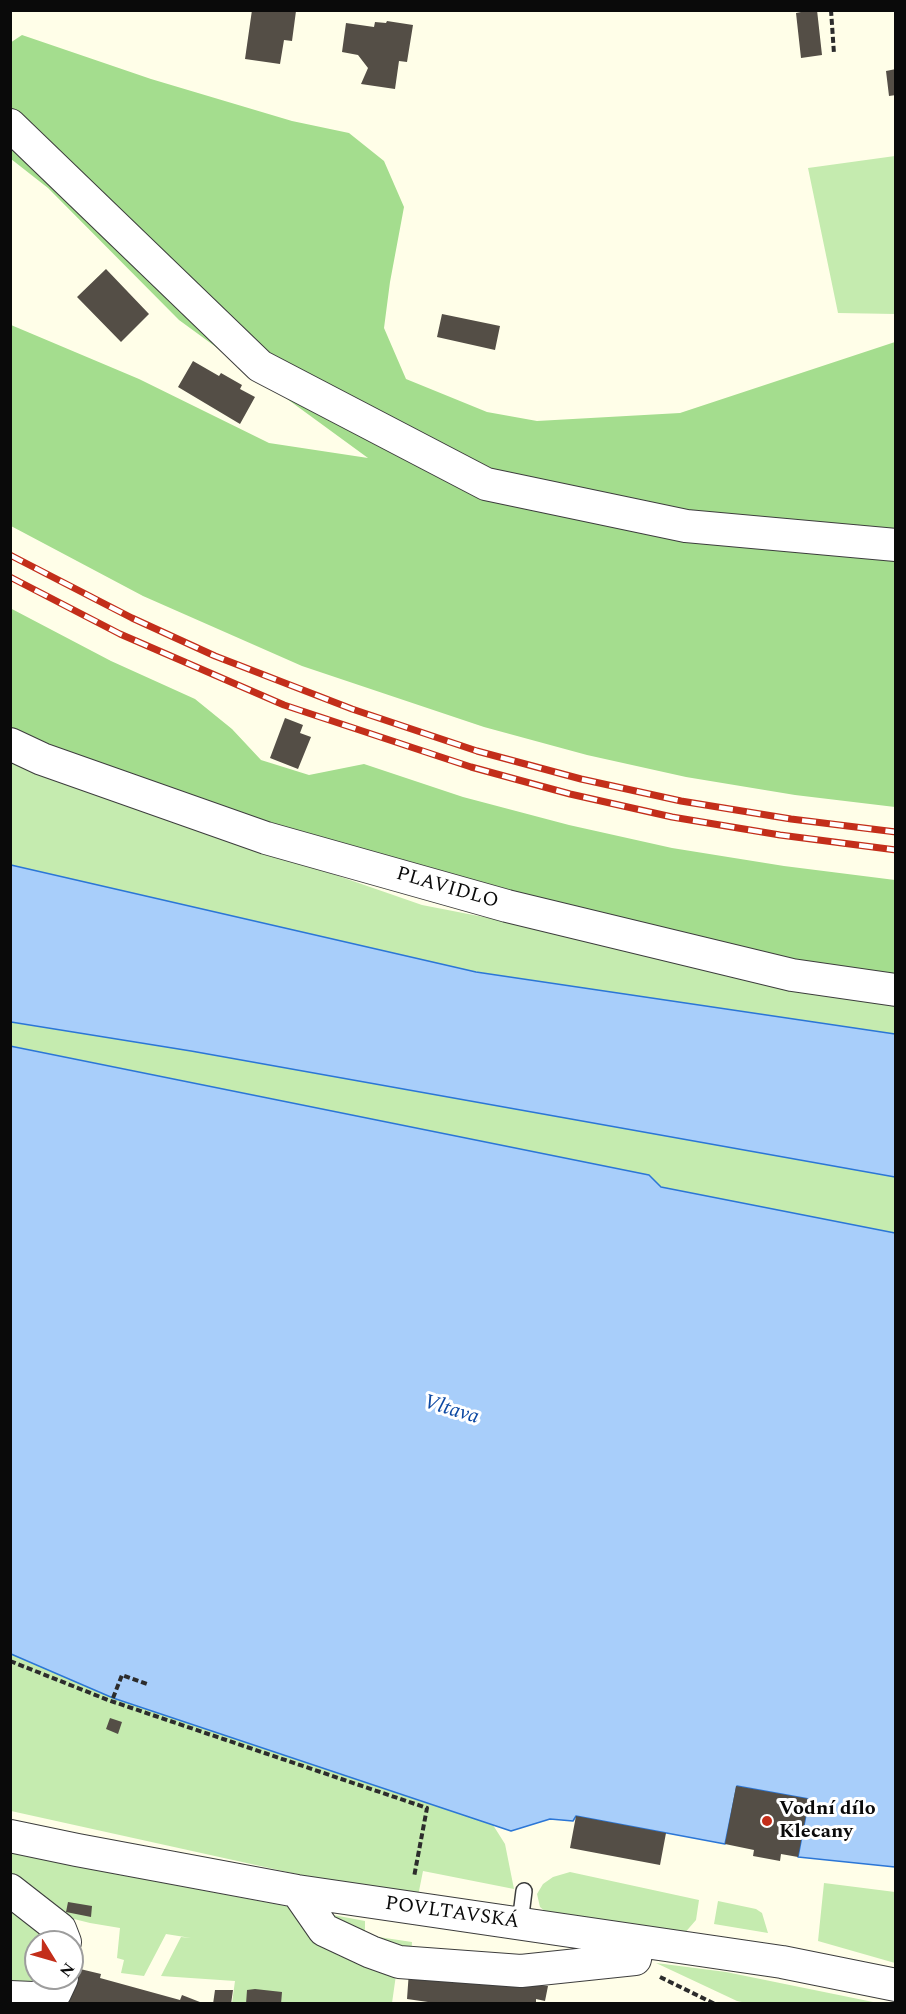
<!DOCTYPE html>
<meta charset="utf-8">
<style>
body{margin:0}
#map{position:relative;width:906px;height:2014px;overflow:hidden;background:#fffee8;font-family:Spectral,serif}
canvas{display:block}
.frame{position:absolute;inset:0;border:12px solid #0a0a0a;pointer-events:none}
.north{position:absolute;left:24px;top:1930px;width:60px;height:60px;box-sizing:border-box;background:#fff;border:2px solid #9d9d9d;border-radius:50%;rotate:127deg;font-size:16px;font-weight:700;line-height:24px;text-align:center;color:#0a0a0a}
.north::after{content:'';display:block;margin:auto;width:21px;height:27px;background:#c32e1a;clip-path:polygon(50% 0,100% 100%,50% 72%,0 100%)}
</style>
<div id="map">
<canvas width="906" height="2014"></canvas>
<div class="frame"></div>
<div class="north">N</div>
</div>
<script>
const ctx = document.querySelector('canvas').getContext('2d');
ctx.lineJoin = 'round';
function fillPath(path, color) {
  ctx.fillStyle = color;
  ctx.fill(path, 'evenodd');
}
function poly(rows) {
  const path = new Path2D();
  for (const r of rows) {
    path.moveTo(r[0], r[1]);
    for (let i = 2; i < r.length; i += 2) path.lineTo(r[i], r[i + 1]);
  }
  return path;
}
function strokePath(path, color, width, dash) {
  ctx.strokeStyle = color;
  ctx.lineWidth = width;
  ctx.lineCap = dash ? 'butt' : 'round';
  ctx.setLineDash(dash || []);
  ctx.stroke(path);
}
function drawText(font, color, halo, rows, align = 'center') {
  ctx.font = font + ' Spectral,serif';
  ctx.lineWidth = 6;
  ctx.setLineDash([]);
  ctx.textBaseline = 'middle';
  ctx.strokeStyle = halo;
  ctx.fillStyle = color;
  for (const [text, x, y, turn = 0] of rows) {
    ctx.save();
    ctx.translate(x, y);
    ctx.rotate((+turn || 0) * Math.PI / 180);
    ctx.textAlign = isNaN(turn) ? turn : align;
    if (halo) ctx.strokeText(text, 0, 0);
    ctx.fillText(text, 0, 0);
    ctx.restore();
  }
}
const green = poly([
 [895,156,895,314,838,313,808,168],
 [10,762,422,905,895,997,895,1034,476,972,11,865],
 [10,1022,191,1051,895,1177,895,1233,660,1187,649,1175,11,1046],
 [11,1654,113,1698,493,1825,505,1844,514,1889,423,1871,418,1896,319,1879,11,1811],
 [11,1848,138,1878,365,1921,365,1935,412,1942,411,1957,397,1968,392,2003,232,2003,235,1981,161,1976,181,1937,191,1938,166,1934,144,1976,121,1973,124,1960,117,1958,120,1928,90,1923,58,1915,11,1881],
 [570,1872,699,1900,696,1920,683,1935,552,1917,540,1907,537,1894,543,1884,553,1877],
 [824,1883,895,1892,895,1963,818,1941],
 [718,1901,756,1909,762,1913,768,1933,714,1924],
 [10,1904,54,1942,36,1942,36,1978,48,1978,39,1982,10,1990],
 [656,1963,726,1972,878,2003,747,2003,737,2001]
]);
const forest = poly([
 [22,35,151,79,292,121,349,133,384,161,404,207,390,282,384,328,406,379,487,412,537,421,680,413,895,342,895,807,795,795,686,777,587,755,484,727,302,666,143,596,11,526,11,325,139,379,269,443,368,458,179,320,48,188,11,159,10,43],
 [10,608,111,661,195,699,232,729,261,760,309,775,364,764,463,797,569,825,672,848,784,866,895,880,895,975,772,956,301,840,11,733]
]);
const water = poly([
 [11,865,476,972,895,1034,895,1177,191,1051,11,1022,11,865],
 [10,1046,649,1175,661,1187,895,1233,895,1867,798,1857,809,1799,737,1786,725,1844,576,1816,573,1821,550,1819,511,1831,113,1698,11,1654,10,1046]
]);
const building = poly([
 [252,10,296,11,292,41,284,40,280,64,245,59],
 [811,10,817,10,822,55,801,58,796,13],
 [387,21,413,25,407,62,399,61,395,89,361,84,368,68,358,55,342,52,346,23,374,27,375,22,386,23],
 [896,69,896,95,889,96,886,71],
 [106,269,149,314,121,342,77,297],
 [442,314,500,326,495,350,437,337],
 [193,361,219,376,221,373,242,385,240,389,255,397,240,424,178,387],
 [285,718,303,725,300,733,311,737,298,769,270,758],
 [110,1718,122,1722,118,1734,106,1729],
 [736,1786,809,1799,798,1857,781,1854,780,1861,753,1856,754,1850,725,1844],
 [576,1816,666,1833,660,1865,570,1848],
 [68,1902,92,1906,91,1917,66,1912],
 [76,1968,101,1974,100,1978,180,2000,182,1995,205,2004,67,2004],
 [409,1971,548,1986,545,2001,536,1999,536,2004,442,2004,407,1999],
 [255,1989,282,1992,281,2004,246,2004,247,1990],
 [215,1990,233,1990,231,2004,213,2004]
]);
const path = poly([
 [831,10,834,54],
 [10,1661,108,1700,427,1808,414,1877],
 [113,1698,122,1675,147,1684],
 [660,1977,715,2004]
]);
const service = poly([
 [520,1923,524,1891]
]);
const minor = poly([
 [10,125,260,366,486,484,686,526,896,545],
 [10,744,42,759,266,838,507,906,792,975,896,990],
 [10,1836,77,1850,297,1891,782,1962,896,1985],
 [10,1890,60,1929,65,1942],
 [297,1891,324,1930,371,1952,399,1962,521,1971,635,1959,638,1942],
 [10,1997,33,1998,55,1993,62,1978]
]);
const rail = poly([
 [10,555,132,618,215,656,352,709,477,751,581,779,681,801,791,819,896,832],
 [10,577,120,634,284,705,471,767,570,794,672,817,780,835,896,850]
]);
const markers = [
 [767,1821,6,"#c32e1a"]
];
const streetNames = [
 ["PLAVIDLO",447,889,16],
 ["POVLTAVSKÁ",452,1914,8]
];
const poiNames = [
 ["Vodní dílo",779,1810],
 ["Klecany",779,1833]
];
const waterNames = [
 ["Vltava",451,1411,17]
];
fillPath(green, '#c5ebaf');
fillPath(forest, '#a4dd8e');
fillPath(water, '#a8cefa');
strokePath(water, '#2b76d6', 1.5);
fillPath(building, '#544e46');
strokePath(service, '#3d3d3d', 18);
strokePath(minor, '#3d3d3d', 34);
strokePath(path, '#2c2c2c', 4, [6, 3]);
strokePath(service, '#fff', 15);
strokePath(minor, '#fff', 32);
strokePath(rail, '#c32e1a', 7);
strokePath(rail, '#fff', 4.5, [14]);
for (const [x, y, r, color] of markers) {
  const dot = new Path2D();
  dot.arc(x, y, r, 0, 2 * Math.PI);
  ctx.fillStyle = color;
  ctx.fill(dot);
  strokePath(dot, '#fff', 2);
}
drawText('20px', '#0a0a0a', '#fff', streetNames);
drawText('bold 20px', '#0a0a0a', '#fff', poiNames, 'left');
drawText('italic 21px', '#0d49a3', '#fff', waterNames);
</script>
